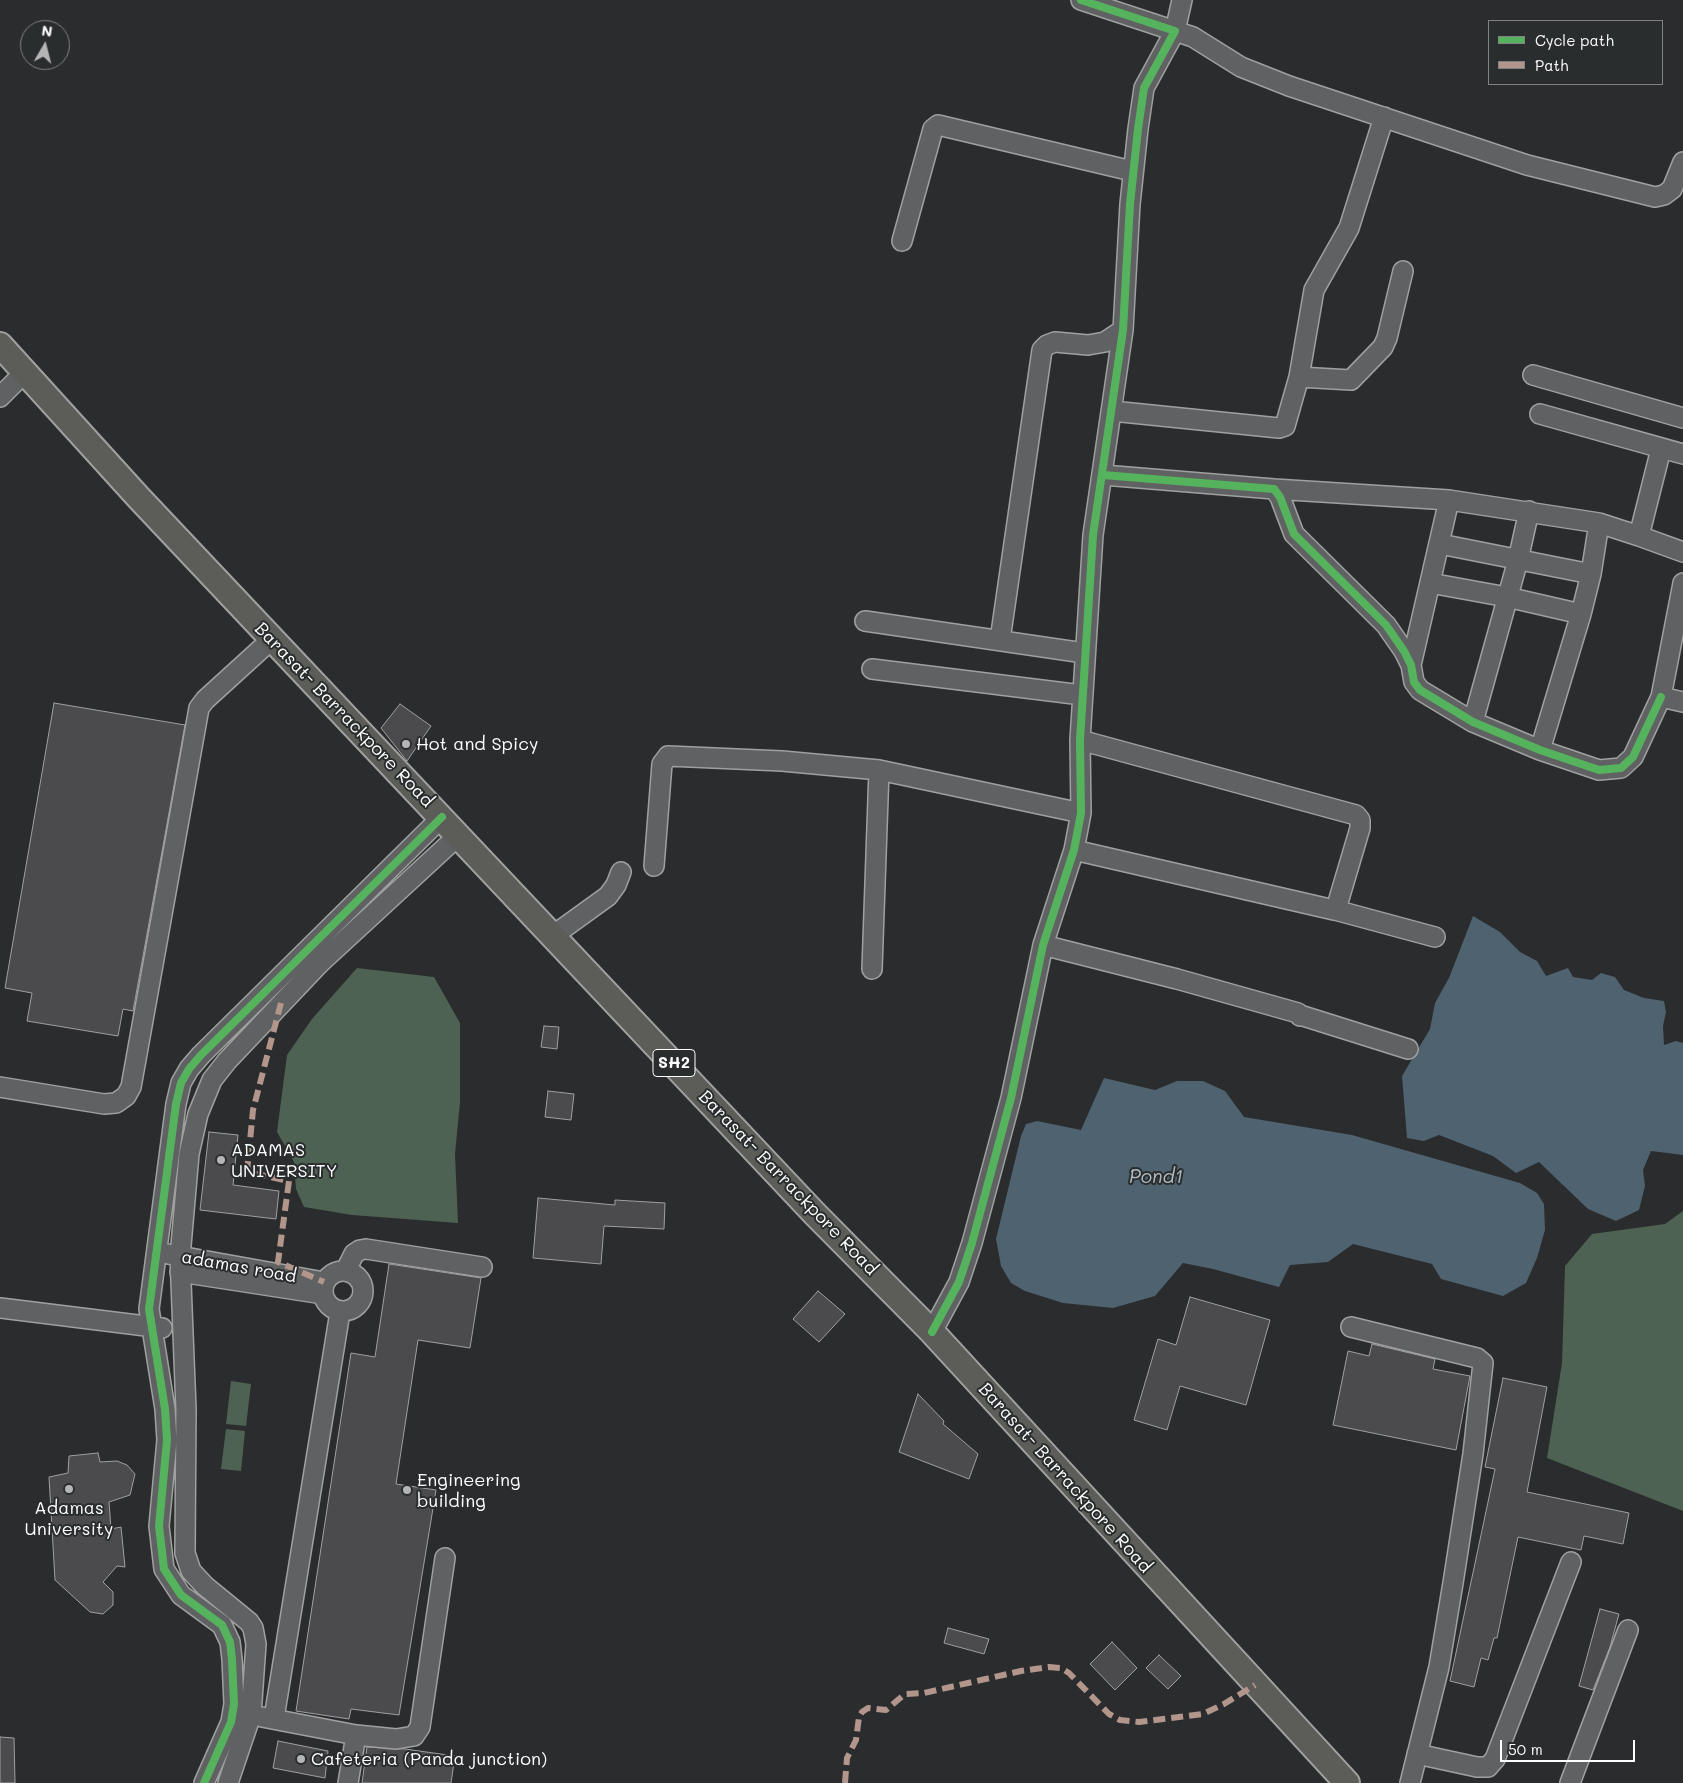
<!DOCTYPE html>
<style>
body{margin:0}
#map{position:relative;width:1683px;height:1783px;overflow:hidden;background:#2b2c2d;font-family:Mali,sans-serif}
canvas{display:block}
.legend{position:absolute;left:1488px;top:20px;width:175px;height:65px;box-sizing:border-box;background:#2a2d2e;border:1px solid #7f8182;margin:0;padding:6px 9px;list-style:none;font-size:15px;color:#fff}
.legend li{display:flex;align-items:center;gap:10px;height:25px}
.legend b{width:25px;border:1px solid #7f8182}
.north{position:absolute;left:20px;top:20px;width:50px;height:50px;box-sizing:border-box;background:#2a2d2e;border:1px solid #7f8182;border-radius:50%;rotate:8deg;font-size:14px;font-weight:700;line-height:20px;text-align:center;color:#fff}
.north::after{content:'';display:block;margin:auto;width:18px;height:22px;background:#b5b5b6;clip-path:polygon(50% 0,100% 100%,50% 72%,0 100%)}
.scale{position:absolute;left:1500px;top:1740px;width:135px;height:22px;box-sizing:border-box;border:2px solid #fff;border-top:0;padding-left:6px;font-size:15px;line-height:18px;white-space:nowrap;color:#fff;-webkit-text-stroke:4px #2a2d2e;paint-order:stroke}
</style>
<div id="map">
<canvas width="1683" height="1783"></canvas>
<ul class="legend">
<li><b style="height:6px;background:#56b35d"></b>Cycle path</li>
<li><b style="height:6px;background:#b2968c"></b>Path</li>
</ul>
<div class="north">N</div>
<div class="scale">50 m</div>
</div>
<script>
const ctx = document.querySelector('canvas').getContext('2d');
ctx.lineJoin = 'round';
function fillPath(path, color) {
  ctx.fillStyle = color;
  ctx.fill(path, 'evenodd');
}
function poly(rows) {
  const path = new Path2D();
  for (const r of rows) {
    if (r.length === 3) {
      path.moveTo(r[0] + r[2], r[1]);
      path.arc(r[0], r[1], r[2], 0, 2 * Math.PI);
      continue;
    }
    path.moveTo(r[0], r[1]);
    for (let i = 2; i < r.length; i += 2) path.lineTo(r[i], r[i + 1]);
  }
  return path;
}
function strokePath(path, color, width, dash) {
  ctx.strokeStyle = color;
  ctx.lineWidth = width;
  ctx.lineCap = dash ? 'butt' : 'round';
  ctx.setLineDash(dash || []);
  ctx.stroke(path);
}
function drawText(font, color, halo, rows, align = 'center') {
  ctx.font = font + ' Mali,sans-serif';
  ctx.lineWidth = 4;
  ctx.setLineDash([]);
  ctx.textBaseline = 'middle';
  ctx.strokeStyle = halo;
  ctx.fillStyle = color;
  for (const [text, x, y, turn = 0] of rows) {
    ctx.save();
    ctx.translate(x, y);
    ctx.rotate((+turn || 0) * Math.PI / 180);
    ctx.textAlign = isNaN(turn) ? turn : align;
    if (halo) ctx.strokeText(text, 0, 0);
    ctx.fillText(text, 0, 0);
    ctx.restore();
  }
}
const green = poly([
 [357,968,434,977,460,1023,460,1102,455,1154,458,1223,352,1215,304,1207,296,1189,294,1162,277,1132,287,1055,312,1019],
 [1683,1211,1683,1511,1547,1458,1562,1363,1565,1266,1592,1234,1665,1224],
 [231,1381,251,1384,246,1426,226,1424],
 [226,1429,245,1431,241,1471,221,1469]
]);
const water = poly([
 [1473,916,1500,932,1520,952,1537,961,1546,976,1568,968,1573,977,1592,980,1601,973,1615,977,1624,990,1644,998,1664,1001,1666,1012,1663,1026,1664,1045,1676,1041,1683,1043,1683,1155,1651,1151,1643,1170,1645,1186,1639,1210,1616,1221,1588,1209,1539,1162,1516,1173,1493,1156,1439,1135,1424,1141,1407,1138,1402,1076,1430,1029,1435,1003,1449,978],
 [1104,1078,1155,1090,1177,1081,1203,1081,1225,1091,1244,1117,1352,1135,1520,1183,1537,1193,1544,1204,1545,1230,1537,1258,1526,1283,1503,1296,1441,1279,1432,1264,1353,1244,1328,1262,1290,1265,1279,1287,1213,1269,1183,1263,1155,1296,1113,1308,1063,1303,1025,1291,1011,1283,1001,1266,996,1239,1021,1136,1026,1124,1037,1121,1081,1130]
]);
const building = poly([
 [54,703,185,725,133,1011,123,1009,118,1036,27,1021,32,993,5,988,54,703],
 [400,704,431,726,407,761,381,728,400,704],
 [544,1026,559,1027,557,1049,541,1047,544,1026],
 [548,1091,574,1094,571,1120,545,1117,548,1091],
 [209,1132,238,1135,233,1185,279,1191,276,1219,200,1210,209,1132],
 [538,1198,615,1205,615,1200,665,1203,664,1229,604,1226,601,1264,533,1258,538,1198],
 [389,1264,481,1278,470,1348,418,1340,396,1484,436,1490,399,1715,351,1709,349,1719,296,1711,351,1353,375,1357,389,1264],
 [818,1291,845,1314,819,1342,793,1319,818,1291],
 [1190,1297,1270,1320,1246,1405,1180,1386,1167,1430,1134,1420,1158,1339,1176,1345,1190,1297],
 [1372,1344,1435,1359,1433,1369,1470,1376,1456,1450,1333,1425,1348,1351,1369,1356,1372,1344],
 [1503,1378,1547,1387,1527,1492,1629,1513,1623,1544,1584,1536,1581,1550,1518,1537,1497,1638,1494,1638,1488,1660,1481,1658,1474,1687,1450,1681,1495,1469,1485,1467,1503,1378],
 [918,1394,944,1421,943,1424,978,1454,969,1479,899,1452,918,1394],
 [98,1453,100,1462,117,1461,127,1465,135,1474,130,1495,109,1502,111,1529,121,1527,125,1567,117,1566,103,1582,113,1592,113,1605,103,1614,90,1612,55,1580,49,1477,68,1473,69,1456,98,1453],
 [1600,1609,1619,1614,1610,1647,1593,1690,1579,1686,1600,1609],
 [948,1628,989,1639,984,1654,944,1643,948,1628],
 [1112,1642,1137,1668,1115,1690,1090,1664,1112,1642],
 [1159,1655,1181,1676,1168,1689,1146,1668,1159,1655],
 [0,1737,14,1738,15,1783,0,1783,0,1737],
 [278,1741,328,1751,325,1778,273,1768,278,1741],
 [367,1747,405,1749,455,1756,451,1783,362,1783,367,1747]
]);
const minor = poly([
 [1182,0,1175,31,1193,37,1241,67,1289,86,1527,165,1655,197,1664,195,1672,189,1683,162],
 [902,241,933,129,938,125,1132,171],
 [1533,375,1683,418],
 [1299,377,1314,290,1349,228,1384,117],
 [0,397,25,372],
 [1112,411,1279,428,1285,426,1299,377,1351,380,1383,347,1387,338,1403,271],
 [1540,414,1683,454],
 [1661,449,1639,536,1683,552],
 [1103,475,1274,489,1280,497,1294,534,1386,625,1404,651,1411,665,1414,682,1420,690,1473,722,1540,750,1599,770,1621,768,1633,757,1661,697],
 [1274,489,1449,500],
 [1440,544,1591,574],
 [1430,583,1507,597,1581,614],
 [1683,583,1661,697,1683,702],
 [865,621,1084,653],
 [1000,640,1042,350,1047,345,1055,342,1088,345,1105,342,1123,330],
 [1411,665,1449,500,1599,523,1639,536],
 [872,669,1082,695],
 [1473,722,1518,560,1529,511],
 [1540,750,1581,614,1591,574,1599,523],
 [1074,850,1334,910,1336,909,1360,828,1360,820,1356,815,1080,740],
 [654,866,662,764,668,756,782,761,879,770,1081,813],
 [1335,910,1435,937],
 [554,935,608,896,616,885,621,872],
 [1043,945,1177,979,1298,1013,1300,1016],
 [872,969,879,770],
 [1300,1015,1408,1049],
 [0,1087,104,1104,116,1103,126,1096,131,1087,199,708,205,700,272,639],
 [168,1254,324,1282],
 [346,1270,354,1254,360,1250,366,1249,482,1267],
 [343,1291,20],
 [180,1272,323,1294],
 [0,1308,162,1328],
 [1351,1327,1477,1358,1483,1363,1473,1454,1453,1583,1439,1667,1410,1783],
 [932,1332,959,1282,972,1243,1011,1098,1043,945,1074,850,1081,813,1080,740,1093,535,1123,330,1130,204,1138,129,1144,88,1175,31,1081,0],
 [262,1717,356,1735,396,1739,414,1736,420,1727,445,1558],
 [274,1718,340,1312],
 [1417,1754,1477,1767,1488,1767,1495,1759,1571,1562],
 [204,1783,231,1722,234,1704,232,1659,230,1642,222,1625,181,1595,164,1569,159,1526,167,1440,165,1409,149,1309,176,1104,181,1083,189,1069,201,1055,442,817],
 [228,1783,251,1715,256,1644,253,1628,249,1622,205,1586,191,1571,185,1553,186,1409,180,1257,189,1154,198,1114,212,1080,227,1061,320,963,459,835],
 [348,1783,356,1735],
 [1570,1783,1628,1630]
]);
const major = poly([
 [0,345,139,498,815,1214,932,1332,1347,1783]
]);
const quiet = poly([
 [281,1003,253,1110,247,1172,289,1181,278,1262,324,1282],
 [845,1783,847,1758,856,1740,859,1717,862,1712,868,1708,886,1710,905,1694,924,1693,1021,1671,1049,1667,1061,1668,1069,1673,1109,1714,1120,1720,1139,1722,1203,1714,1224,1704,1255,1685]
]);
const cycleway = poly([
 [1103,475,1274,489,1280,497,1294,534,1386,625,1404,651,1411,665,1414,682,1420,690,1473,722,1540,750,1599,770,1621,768,1633,757,1661,697],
 [932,1332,959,1282,972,1243,1011,1098,1043,945,1074,850,1081,813,1080,740,1093,535,1123,330,1130,204,1138,129,1144,88,1175,31,1081,0],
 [204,1783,231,1722,234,1704,232,1659,230,1642,222,1625,181,1595,164,1569,159,1526,167,1440,165,1409,149,1309,176,1104,181,1083,189,1069,201,1055,442,817]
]);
const markers = [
 [406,744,5,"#b5b5b6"],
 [221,1160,5,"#b5b5b6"],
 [69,1489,5,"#b5b5b6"],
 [407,1490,5,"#b5b5b6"],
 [301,1759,5,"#b5b5b6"]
];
const shields = [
 [674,1063,42]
];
const shieldNames = [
 ["SH2",674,1063]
];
const streetNames = [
 ["Barasat- Barrackpore Road",344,715,46],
 ["Barasat- Barrackpore Road",788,1183,46],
 ["adamas road",239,1267,10],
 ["Barasat- Barrackpore Road",1065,1478,48]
];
const poiNames = [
 ["Hot and Spicy",416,744],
 ["ADAMAS",231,1150],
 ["UNIVERSITY",231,1171],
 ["Engineering",417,1480],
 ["building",417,1501],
 ["Adamas",69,1508,"center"],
 ["University",69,1529,"center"],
 ["Cafeteria (Panda junction)",311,1759]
];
const waterNames = [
 ["Pond1",1156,1177]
];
fillPath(green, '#4d6253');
fillPath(water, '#4e626f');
fillPath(building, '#4b4a4d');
strokePath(building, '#a0a0a0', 1);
strokePath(minor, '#a0a0a0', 22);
strokePath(major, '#a0a0a0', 28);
strokePath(minor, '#606162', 19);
strokePath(major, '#5c5d59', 24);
strokePath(quiet, '#b2968c', 6, [12, 6]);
strokePath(cycleway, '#56b35d', 8);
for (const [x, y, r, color] of markers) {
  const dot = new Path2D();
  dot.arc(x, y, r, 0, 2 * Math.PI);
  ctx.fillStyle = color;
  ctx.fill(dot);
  strokePath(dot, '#2a2d2e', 2);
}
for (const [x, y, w] of shields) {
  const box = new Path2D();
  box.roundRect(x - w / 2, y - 13.5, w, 27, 4);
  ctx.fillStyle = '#2a2d2e';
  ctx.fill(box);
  strokePath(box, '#fff', 1);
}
drawText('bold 16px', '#fff', null, shieldNames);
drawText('18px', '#fff', '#2a2d2e', streetNames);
drawText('18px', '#fff', '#2a2d2e', poiNames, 'left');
drawText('italic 19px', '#b1bbc1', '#2a2d2e', waterNames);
</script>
